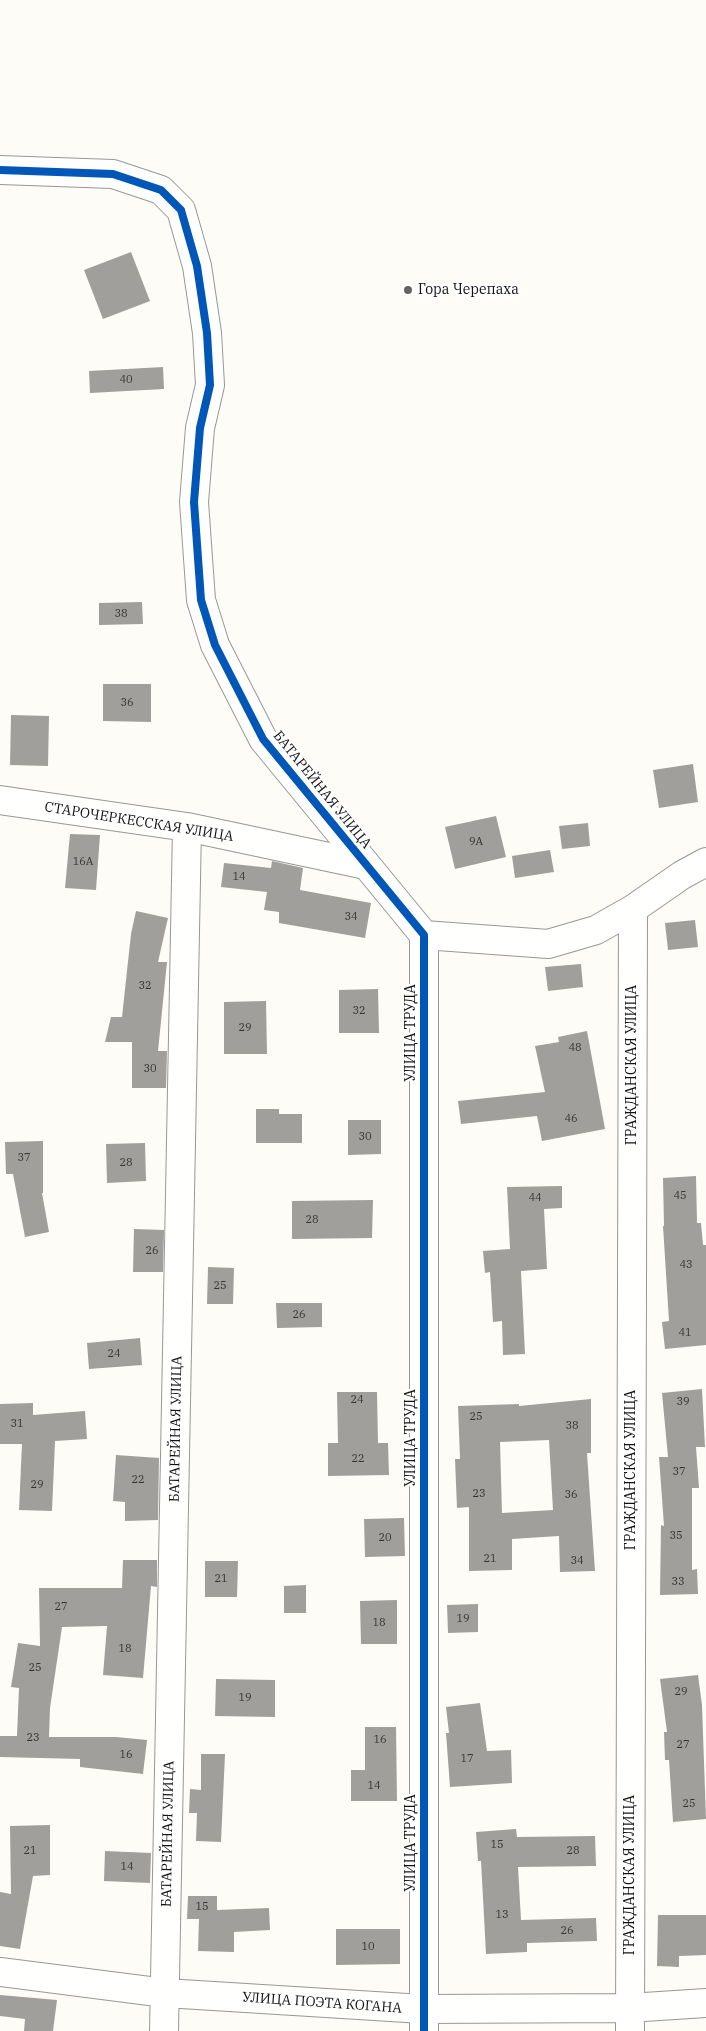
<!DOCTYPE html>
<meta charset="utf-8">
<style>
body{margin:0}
canvas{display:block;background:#fdfcf7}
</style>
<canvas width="706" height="2031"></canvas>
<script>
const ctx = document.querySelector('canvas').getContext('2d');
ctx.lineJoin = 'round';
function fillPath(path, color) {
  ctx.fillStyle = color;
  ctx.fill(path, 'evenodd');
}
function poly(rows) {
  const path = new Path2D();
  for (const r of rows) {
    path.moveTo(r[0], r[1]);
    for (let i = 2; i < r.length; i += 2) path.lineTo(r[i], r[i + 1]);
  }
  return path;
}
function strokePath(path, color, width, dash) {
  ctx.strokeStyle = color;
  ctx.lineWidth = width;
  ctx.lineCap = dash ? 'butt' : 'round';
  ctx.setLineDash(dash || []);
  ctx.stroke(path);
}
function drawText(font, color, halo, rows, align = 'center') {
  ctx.font = font + ' "IBM Plex Serif",serif';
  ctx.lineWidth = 5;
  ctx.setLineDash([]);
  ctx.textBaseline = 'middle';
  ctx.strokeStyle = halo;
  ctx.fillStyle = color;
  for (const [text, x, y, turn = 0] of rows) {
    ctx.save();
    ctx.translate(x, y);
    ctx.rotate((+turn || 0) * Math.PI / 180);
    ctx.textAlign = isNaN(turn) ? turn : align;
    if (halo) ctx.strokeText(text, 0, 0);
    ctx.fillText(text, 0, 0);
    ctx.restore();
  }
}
const building = poly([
 [131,252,150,301,103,319,84,270],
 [163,367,164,389,90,393,89,371],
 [142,602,143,624,99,625,99,603],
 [103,684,151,684,151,722,103,721],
 [11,715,49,716,48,766,10,765],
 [693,764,698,802,659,808,653,770],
 [496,816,506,857,455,869,445,827],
 [588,823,590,846,562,849,559,826],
 [70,834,100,835,96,890,65,888],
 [550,850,554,872,515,878,512,856],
 [272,861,303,868,300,890,371,903,365,938,279,923,279,912,264,910,267,892,221,887,224,863,271,868],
 [136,911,168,918,158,962,167,962,158,1051,167,1051,166,1088,132,1088,132,1042,105,1042,111,1017,122,1017,131,934],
 [695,920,698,947,668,950,665,923],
 [581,964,583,987,548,991,545,967],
 [378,989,379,1033,339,1033,339,990],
 [266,1001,267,1054,224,1054,224,1002],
 [587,1031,605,1129,542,1141,537,1116,461,1124,458,1101,545,1092,535,1046,559,1042,558,1037],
 [256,1109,279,1109,279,1114,302,1114,302,1143,256,1143],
 [348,1120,381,1120,381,1154,348,1155],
 [43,1141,43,1193,42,1193,49,1232,25,1237,13,1174,6,1174,5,1142],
 [145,1143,146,1181,107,1183,106,1144],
 [696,1176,697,1223,701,1223,703,1245,706,1245,706,1345,665,1349,662,1322,669,1321,663,1226,664,1226,663,1178],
 [562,1186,562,1208,544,1209,547,1269,521,1271,525,1354,503,1355,502,1321,493,1322,490,1272,485,1273,483,1251,510,1249,507,1187],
 [373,1200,372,1238,292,1239,292,1201],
 [134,1229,164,1230,163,1272,133,1272],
 [208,1267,234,1268,233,1304,207,1304],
 [276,1303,322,1303,322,1327,277,1328],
 [140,1338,142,1365,89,1369,87,1343],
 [702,1389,705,1447,696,1447,699,1488,692,1488,692,1570,697,1569,698,1594,660,1595,661,1525,664,1526,659,1457,668,1457,662,1393],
 [337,1392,377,1392,378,1443,388,1443,389,1475,328,1476,328,1443,338,1443],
 [591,1399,591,1453,587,1453,595,1571,560,1572,559,1536,512,1539,512,1570,469,1571,469,1507,457,1508,455,1459,460,1459,458,1406,519,1404,519,1406],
 [549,1440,553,1510,502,1513,500,1442],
 [33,1403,33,1415,85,1411,87,1439,55,1441,52,1511,19,1510,22,1444,0,1444,0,1404],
 [116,1455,159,1458,158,1520,125,1521,125,1502,113,1501],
 [404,1518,405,1556,365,1557,364,1519],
 [123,1560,157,1560,157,1587,151,1586,143,1678,103,1675,107,1626,62,1627,50,1708,49,1737,116,1737,147,1740,143,1774,80,1767,80,1759,0,1757,0,1736,17,1736,19,1688,11,1687,18,1643,40,1646,39,1588,122,1588],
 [205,1561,238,1561,237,1597,205,1597],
 [306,1585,306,1613,284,1613,284,1586],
 [397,1600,397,1644,361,1644,360,1601],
 [478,1604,478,1632,448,1633,447,1605],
 [698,1675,702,1705,706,1819,673,1822,669,1760,665,1760,664,1732,667,1732,660,1679],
 [216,1679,275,1680,275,1717,215,1716],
 [480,1703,487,1751,511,1750,512,1783,450,1787,446,1733,449,1733,446,1707],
 [365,1727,396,1727,397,1801,351,1801,351,1770,365,1770],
 [201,1754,225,1754,221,1842,196,1841,197,1813,189,1813,190,1789,201,1790],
 [50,1825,50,1875,33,1876,20,1949,0,1946,0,1892,11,1894,10,1826],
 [516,1829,517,1837,595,1836,596,1866,518,1867,521,1920,596,1918,597,1941,527,1943,527,1952,486,1954,481,1861,478,1861,476,1832],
 [105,1851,151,1853,150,1883,104,1881],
 [188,1896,217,1896,217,1910,269,1908,270,1930,234,1932,234,1952,198,1951,199,1919,187,1919],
 [658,1915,706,1915,706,1955,679,1956,679,1967,657,1966],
 [336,1929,400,1929,400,1964,336,1965],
 [0,1995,57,2000,53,2031,24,2031,25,2019,0,2016]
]);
const street = poly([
 [0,170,113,174,161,190,181,210,197,266,207,333,210,385,200,428,194,502,201,600,215,645,263,739,424,935,424,2031],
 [0,800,187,827,366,865],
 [424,935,548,944,596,930,633,909,682,875,706,862],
 [0,1972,165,1993,423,2009,629,2008,706,2003],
 [164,2031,187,827],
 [630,2031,633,909]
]);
const cycleway = poly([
 [0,170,113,174,161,190,181,210,197,266,207,333,210,385,200,428,194,502,201,600,215,645,263,739,424,935,424,2031]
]);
const markers = [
 [408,290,5,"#646362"]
];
const numberNames = [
 ["40",126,380],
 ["38",121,614],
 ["36",127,703],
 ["9А",476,842],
 ["16А",83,862],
 ["14",239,877],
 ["34",351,917],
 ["32",145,986],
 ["32",359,1011],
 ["29",245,1028],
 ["48",575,1048],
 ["30",150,1069],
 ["46",571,1119],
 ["30",365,1137],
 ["37",24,1158],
 ["28",126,1163],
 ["45",680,1196],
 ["44",535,1198],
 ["28",312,1220],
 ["26",152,1251],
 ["43",686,1265],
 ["25",220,1286],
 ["26",299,1315],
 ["41",685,1333],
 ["24",114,1354],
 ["24",357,1400],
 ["39",683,1402],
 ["25",476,1417],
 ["31",17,1424],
 ["38",572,1426],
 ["22",358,1459],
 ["37",679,1472],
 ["22",138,1480],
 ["29",37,1485],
 ["23",479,1494],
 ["36",571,1495],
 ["35",676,1536],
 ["20",385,1538],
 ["21",490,1559],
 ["34",577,1561],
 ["21",221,1579],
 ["33",678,1582],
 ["27",61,1607],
 ["19",463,1619],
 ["18",379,1623],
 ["18",125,1649],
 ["25",35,1668],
 ["29",681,1692],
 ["19",245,1698],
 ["23",33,1738],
 ["16",380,1740],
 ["27",683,1745],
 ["16",126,1755],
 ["17",467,1759],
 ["14",374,1786],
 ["25",689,1804],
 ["15",497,1845],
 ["21",30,1851],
 ["28",573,1851],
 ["14",127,1867],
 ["15",202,1907],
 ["13",502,1915],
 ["26",567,1931],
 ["10",368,1947]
];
const poiNames = [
 ["Гора Черепаха",418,290]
];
const streetNames = [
 ["БАТАРЕЙНАЯ УЛИЦА",322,790,51],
 ["СТАРОЧЕРКЕССКАЯ УЛИЦА",139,822,9],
 ["УЛИЦА ТРУДА",411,1033,-90],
 ["ГРАЖДАНСКАЯ УЛИЦА",632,1065,-90],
 ["БАТАРЕЙНАЯ УЛИЦА",176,1429,-89],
 ["УЛИЦА ТРУДА",411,1438,-90],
 ["ГРАЖДАНСКАЯ УЛИЦА",631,1470,-90],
 ["БАТАРЕЙНАЯ УЛИЦА",168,1834,-89],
 ["УЛИЦА ТРУДА",411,1843,-90],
 ["ГРАЖДАНСКАЯ УЛИЦА",630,1875,-90],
 ["УЛИЦА ПОЭТА КОГАНА",322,2003,4]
];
fillPath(building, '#a19f9c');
strokePath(street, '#979795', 30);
strokePath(street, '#fffffe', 28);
strokePath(cycleway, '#0057b8', 8);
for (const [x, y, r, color] of markers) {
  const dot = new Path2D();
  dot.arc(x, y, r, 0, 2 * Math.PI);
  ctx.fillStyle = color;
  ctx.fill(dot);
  strokePath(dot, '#fff', 2);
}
drawText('11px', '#353434', null, numberNames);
drawText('14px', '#111', '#fff', poiNames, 'left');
drawText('14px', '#111', '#fff', streetNames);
</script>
